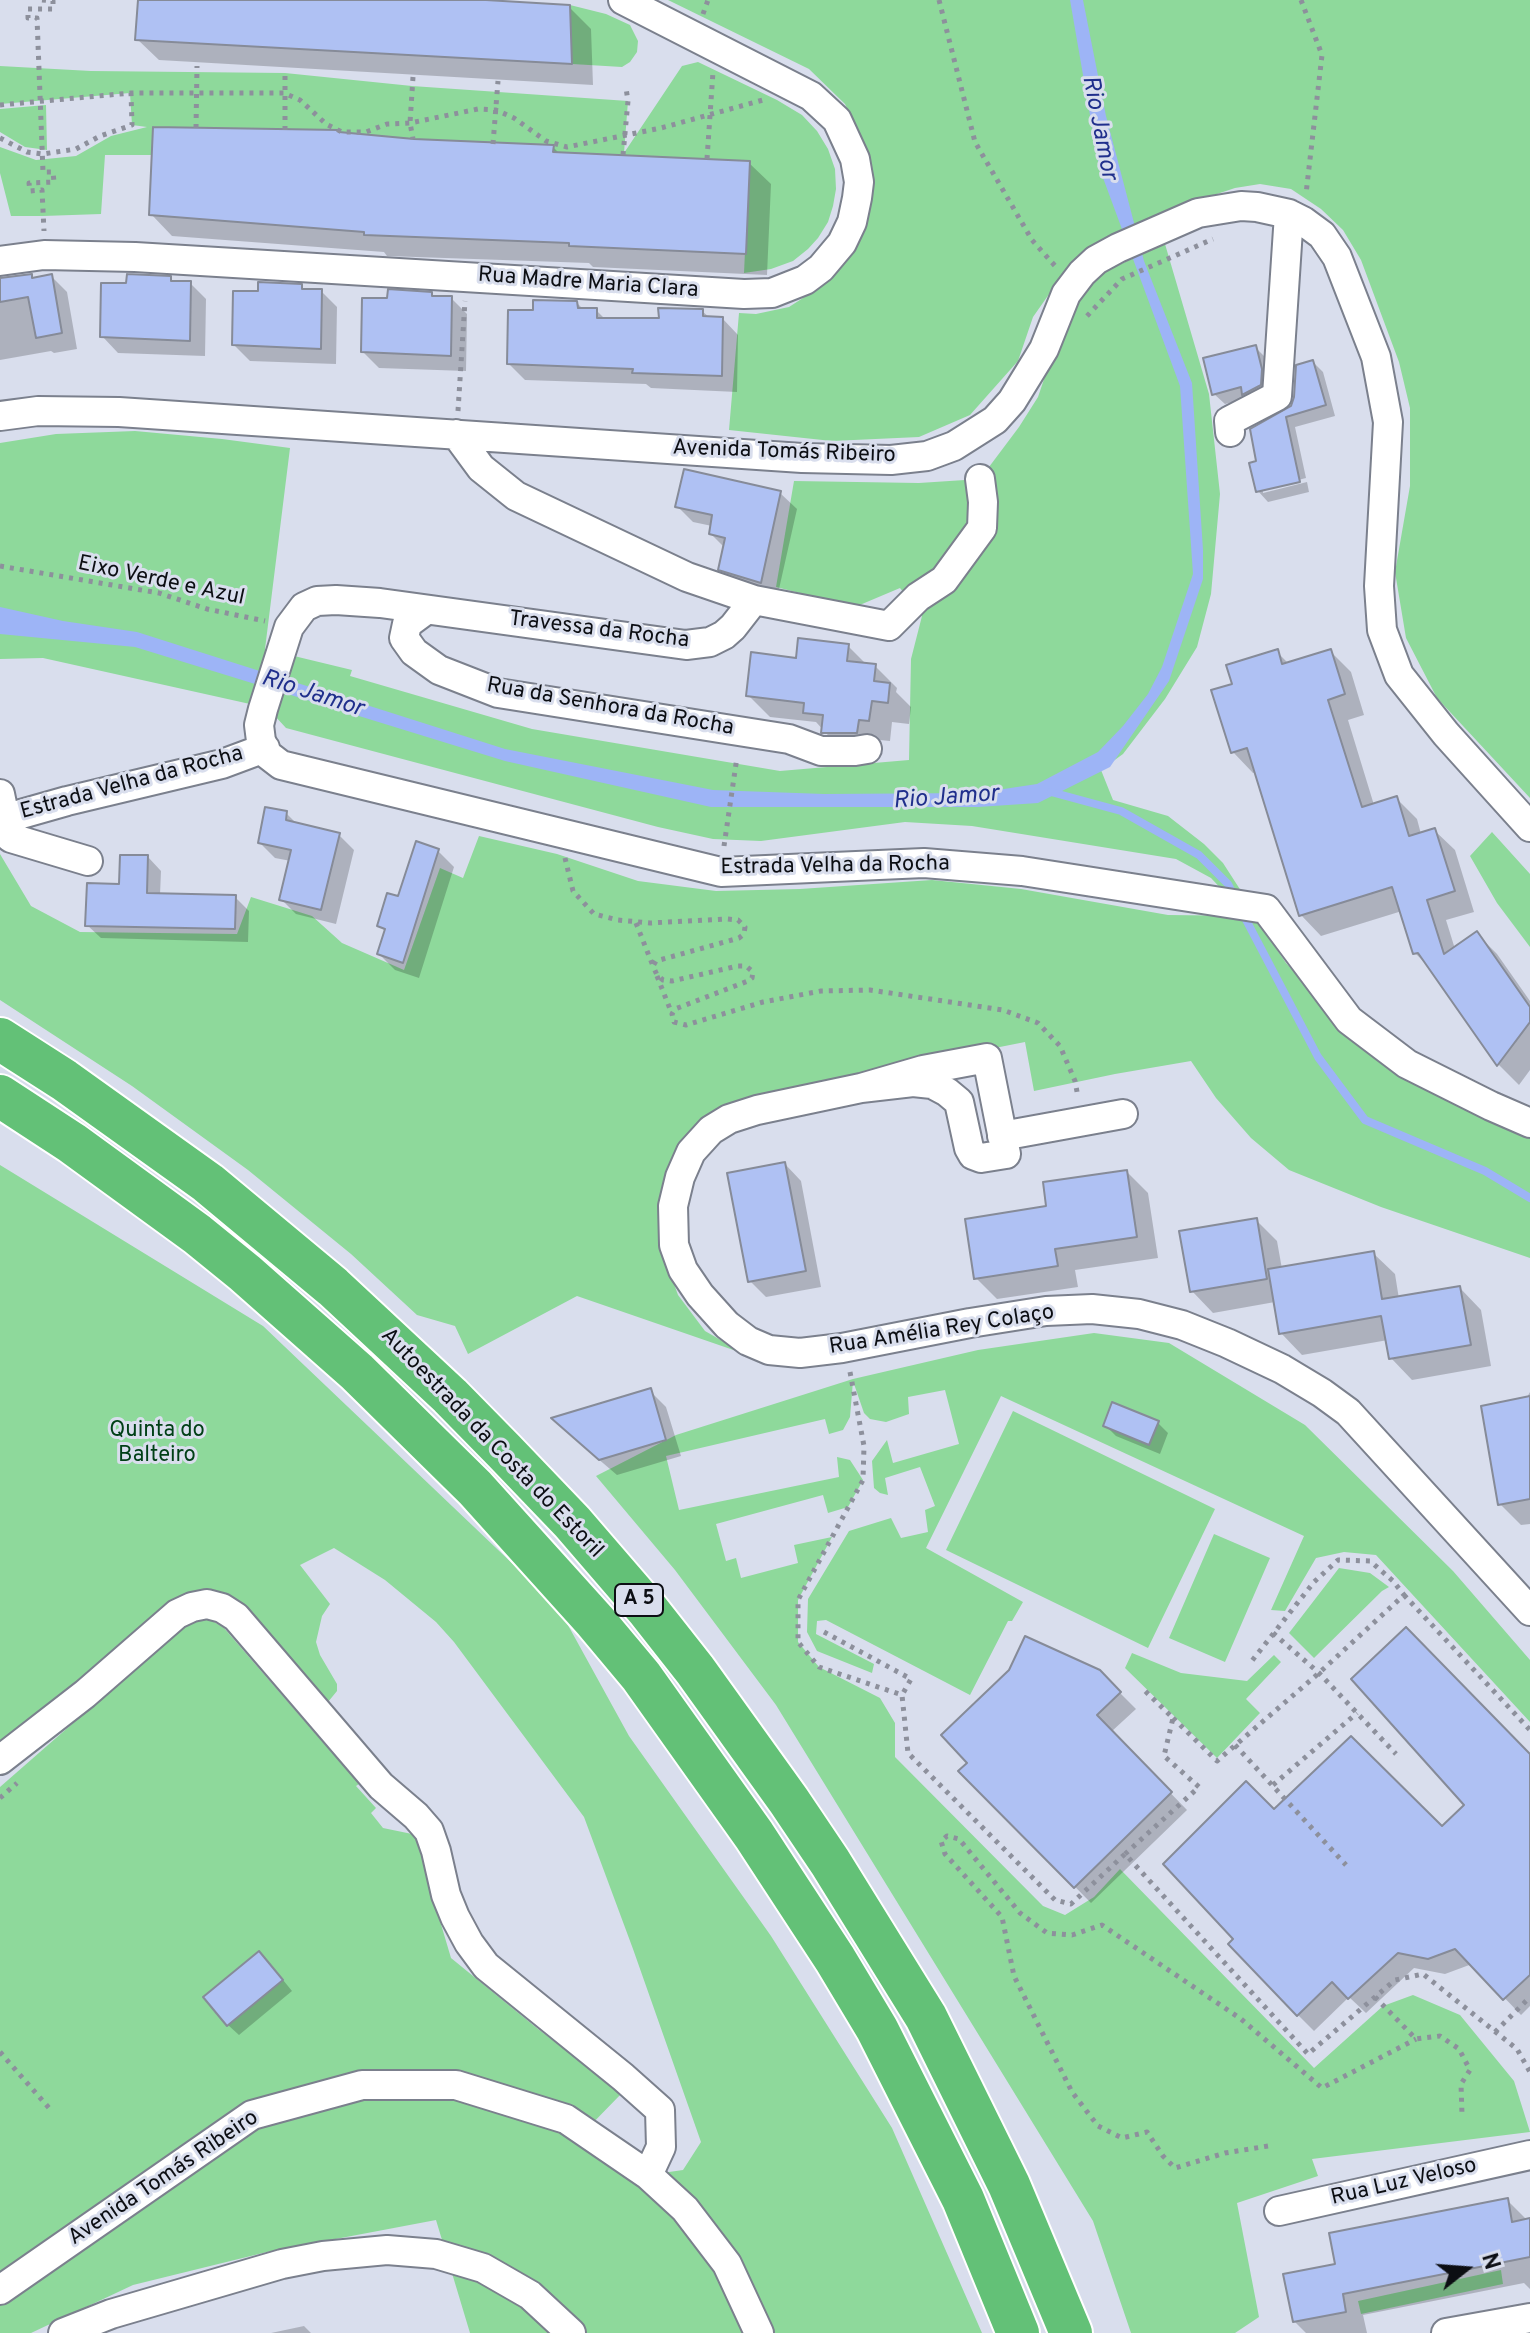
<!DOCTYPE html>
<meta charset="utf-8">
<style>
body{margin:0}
#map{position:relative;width:1530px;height:2333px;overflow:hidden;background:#d9deed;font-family:Overpass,sans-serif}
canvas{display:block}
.north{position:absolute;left:1426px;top:2229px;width:80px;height:80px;-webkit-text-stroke:6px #d9deed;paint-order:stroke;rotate:73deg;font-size:22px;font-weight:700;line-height:32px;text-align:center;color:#0c0e13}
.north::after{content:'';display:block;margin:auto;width:28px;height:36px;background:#0c0e13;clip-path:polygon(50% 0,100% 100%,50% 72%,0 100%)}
</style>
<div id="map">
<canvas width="1530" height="2333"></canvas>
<div class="north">N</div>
</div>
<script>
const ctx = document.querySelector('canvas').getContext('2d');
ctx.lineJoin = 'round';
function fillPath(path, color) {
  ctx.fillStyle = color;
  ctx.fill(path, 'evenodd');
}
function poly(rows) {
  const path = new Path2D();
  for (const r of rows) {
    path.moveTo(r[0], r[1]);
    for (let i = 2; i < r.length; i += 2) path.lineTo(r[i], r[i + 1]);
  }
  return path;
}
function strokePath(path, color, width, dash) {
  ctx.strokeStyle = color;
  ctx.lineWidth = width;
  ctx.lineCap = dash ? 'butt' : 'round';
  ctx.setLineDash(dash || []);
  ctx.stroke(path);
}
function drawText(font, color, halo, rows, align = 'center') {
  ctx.font = font + ' Overpass,sans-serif';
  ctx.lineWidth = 6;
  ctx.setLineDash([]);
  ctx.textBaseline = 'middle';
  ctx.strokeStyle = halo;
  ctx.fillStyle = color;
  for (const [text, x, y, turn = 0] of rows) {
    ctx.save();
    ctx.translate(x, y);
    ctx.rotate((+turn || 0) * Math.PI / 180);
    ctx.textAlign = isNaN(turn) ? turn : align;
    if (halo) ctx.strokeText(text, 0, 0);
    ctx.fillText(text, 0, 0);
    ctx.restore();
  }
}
const green = poly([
 [668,0,1530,0,1530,798,1437,698,1406,638,1395,572,1410,486,1410,408,1399,362,1361,260,1343,230,1321,209,1291,189,1260,184,1235,188,1184,205,1073,260,1033,317,1018,361,970,415,919,437,832,441,729,430,739,313,756,314,789,307,817,289,853,249,867,153,845,104,809,69],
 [570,5,606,14,630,25,638,41,637,52,630,62,622,67,572,64],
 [698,62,777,100,802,115,817,131,828,149,835,169,836,189,833,206,828,222,818,238,808,249,793,261,771,269,744,273,749,161,574,153,550,187,554,146,153,127,152,155,105,155,101,214,43,216,11,216,0,173,0,147,36,160,76,156,111,136,147,127,132,125,130,93,0,104,0,66,91,71,285,73,412,86,628,101,624,153,682,66],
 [46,105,47,150,25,147,0,132,0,109],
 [1165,244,1209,394,1220,494,1211,594,1197,647,1165,699,1123,754,1101,770,1113,800,1168,816,1204,844,1223,863,1243,894,1228,896,1211,878,1176,859,972,826,905,822,761,841,713,839,658,827,286,728,274,715,250,704,43,658,0,659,0,443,56,434,135,431,222,439,290,448,265,649,352,670,350,676,532,729,780,771,909,760,911,659,922,616,900,588,855,607,776,587,794,481,919,483,980,479,1019,427,1038,397,1063,323,1077,297,1101,273],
 [1492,832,1530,874,1530,947,1497,903,1470,856],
 [479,836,557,854,638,881,716,891,800,889,932,880,1021,889,1168,915,1254,916,1286,963,1355,1038,1530,1134,1530,1258,1381,1207,1289,1170,1251,1138,1216,1098,1191,1061,1115,1074,1034,1091,1025,1042,748,1097,721,1109,661,1248,678,1295,705,1331,745,1354,577,1296,468,1354,455,1326,417,1315,351,1254,248,1170,132,1086,0,1000,0,854,31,906,80,932,237,934,251,897,312,916,342,943,404,970,440,868,463,878],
 [0,1165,263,1326,558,1607,629,1736,771,1936,892,2128,982,2333,470,2333,436,2220,267,2252,133,2285,31,2333,0,2333,0,2304,227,2134,0,2290,0,1787,184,1626,206,1617,224,1628,359,1784,356,1786,376,1808,371,1813,383,1828,412,1834,421,1840,432,1894,451,1958,538,2029,622,2093,585,2131,648,2175,683,2170,701,2142,633,1949,584,1817,454,1642,436,1622,385,1580,334,1548,300,1565,330,1604,322,1616,316,1642,320,1655,337,1684,337,1691,328,1702,321,1703,243,1608,175,1604,0,1742],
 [1094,1333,1169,1343,1305,1425,1453,1571,1530,1660,1530,1722,1376,1555,1344,1552,1316,1558,1285,1611,1271,1610,1304,1536,1001,1396,926,1548,1023,1602,1012,1621,1008,1621,970,1695,826,1620,817,1621,816,1634,874,1664,872,1673,817,1651,807,1632,808,1599,849,1531,891,1518,901,1538,928,1532,925,1510,935,1506,920,1467,885,1478,888,1495,880,1493,874,1488,872,1461,887,1440,893,1463,959,1444,945,1390,908,1397,909,1414,886,1422,870,1419,864,1413,853,1381,850,1417,843,1430,829,1434,825,1419,666,1456,679,1510,839,1477,837,1457,850,1460,863,1480,848,1507,828,1513,823,1495,716,1524,726,1561,736,1558,741,1578,798,1563,794,1545,832,1537,798,1600,798,1642,819,1667,880,1698,895,1723,895,1757,1043,1906,1065,1915,1094,1897,1120,1869,1314,2068,1383,2006,1413,1995,1460,2015,1514,2081,1530,2132,1312,2159,1318,2176,1237,2203,1259,2317,1235,2333,1131,2333,1093,2221,776,1705,675,1570,596,1476,676,1435,853,1379,978,1350],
 [1013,1411,1215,1509,1148,1648,946,1550],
 [1214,1534,1270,1558,1225,1662,1169,1638],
 [1339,1568,1370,1573,1389,1587,1382,1591,1314,1658,1289,1633],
 [1132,1653,1181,1673,1247,1681,1274,1655,1281,1662,1246,1699,1260,1713,1217,1758,1125,1668],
 [1501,2270,1503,2284,1361,2314,1358,2301]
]);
const water = poly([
 [1070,0,1083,0,1106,116,1144,261,1192,383,1203,550,1203,579,1169,681,1110,767,1038,803,978,807,711,807,505,761,135,647,0,634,0,607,63,621,137,632,505,749,713,790,824,794,977,793,1037,784,1098,752,1123,726,1148,694,1162,667,1193,574,1180,386,1099,167]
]);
const shadow = poly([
 [140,0,454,0,569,7,591,29,593,85,159,60,137,39],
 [413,141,553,147,560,154,749,163,771,184,767,275,593,267,589,263,387,256,384,252,172,236,151,214],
 [31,276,34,279,51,276,67,292,77,349,54,353,51,351,0,360,0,278],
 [170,278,174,283,190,283,206,299,205,356,118,353,102,336,128,285],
 [301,286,306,291,321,291,337,307,336,364,250,361,234,345,260,293],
 [431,294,435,298,451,298,467,314,466,371,379,368,363,352,389,300],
 [577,303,584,310,596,310,606,320,661,320,702,311,710,318,722,318,738,335,737,392,651,388,646,384,525,380,509,364,535,312],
 [1255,347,1265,357,1271,381,1270,396,1248,398,1225,404,1214,394],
 [1313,362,1323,372,1335,416,1295,427,1306,478,1263,489,1263,493,1307,482,1309,492,1268,502,1258,491,1258,463,1252,430,1292,407],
 [780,493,797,509,777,598,736,585,720,569,725,548,711,534,712,526,693,522,677,506],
 [848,646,867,665,875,666,897,688,896,692,911,707,909,724,892,722,890,741,880,740,878,754,845,754,816,722,770,717,748,695,797,660],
 [1330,651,1351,672,1364,715,1348,720,1374,805,1396,798,1417,819,1421,834,1434,830,1455,850,1474,912,1446,920,1455,949,1477,934,1497,954,1530,1001,1530,1070,1519,1085,1499,1065,1433,971,1415,953,1402,911,1321,936,1301,915,1257,772,1253,773,1233,752,1234,685,1277,652,1289,664],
 [286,813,298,825,339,835,354,850,336,924,296,914,281,899,291,861,275,858,260,843],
 [438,851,454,867,419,978,395,970,379,954,386,932,379,925],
 [148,857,161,871,160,895,235,897,249,911,248,942,101,938,87,925],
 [785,1164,801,1181,821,1287,766,1297,750,1281],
 [1127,1172,1148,1193,1158,1258,1075,1270,1078,1287,997,1299,976,1278,1049,1208],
 [1256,1220,1277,1241,1282,1269,1373,1253,1395,1274,1399,1299,1460,1288,1481,1310,1491,1366,1412,1380,1391,1358,1388,1340,1302,1355,1281,1333,1275,1302,1213,1313,1192,1291],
 [650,1391,666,1407,681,1456,617,1475,569,1434],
 [1530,1392,1530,1524,1521,1525,1500,1504,1526,1399],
 [1158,1423,1168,1433,1160,1454,1116,1436,1105,1425],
 [1100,1673,1136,1709,1111,1732,1187,1810,1091,1903,961,1771],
 [1530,1758,1530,2006,1521,2015,1472,1964,1445,1974,1414,1968,1366,2013,1349,1997,1314,2031,1298,2015,1236,1939,1274,1812,1442,1829],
 [270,1964,292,1991,239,2035,228,2025],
 [1507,2200,1528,2221,1530,2220,1530,2289,1524,2283,1363,2315,1367,2333,1306,2333,1294,2321,1337,2266],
 [304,2326,311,2333,271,2333]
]);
const stream = poly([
 [1051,792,1121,811,1199,855,1228,884,1235,898],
 [1243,914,1318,1057,1365,1120,1485,1171,1530,1198]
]);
const building = poly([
 [138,0,486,0,570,5,572,64,135,40,138,0],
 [153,127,339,130,339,132,414,139,554,145,553,152,750,161,746,254,569,246,569,243,364,235,364,232,149,215,153,127],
 [32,274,32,278,52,274,62,333,36,338,28,297,0,302,0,278,32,274],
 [127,274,171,276,171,281,191,281,190,341,100,337,101,283,126,283,127,274],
 [258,282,302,284,302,289,322,289,321,349,232,345,233,291,258,291,258,282],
 [388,289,432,292,432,296,452,296,451,356,361,352,362,298,387,298,388,289],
 [533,300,577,301,578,308,597,308,597,318,659,318,658,308,703,309,703,316,723,317,722,376,632,373,633,369,507,364,508,310,533,310,533,300],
 [1256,345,1262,369,1261,385,1242,395,1241,387,1212,395,1203,358,1256,345],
 [1313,360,1326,405,1286,417,1300,482,1256,492,1249,463,1256,461,1250,429,1291,406,1294,397,1296,365,1313,360],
 [684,469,781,491,761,583,718,570,725,538,709,534,712,515,675,507,684,469],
 [798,638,849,644,847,661,876,664,874,681,890,683,888,703,872,701,869,721,859,720,857,733,821,733,823,715,803,713,804,703,746,696,751,652,796,658,798,638],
 [1278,649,1282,664,1331,649,1345,694,1328,700,1362,807,1397,796,1409,836,1435,828,1455,891,1427,900,1444,954,1477,931,1530,1007,1530,1022,1497,1066,1418,953,1413,954,1392,887,1299,916,1247,748,1231,753,1211,690,1232,684,1226,665,1278,649],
 [265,807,287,811,286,820,340,833,321,910,279,900,291,850,258,843,265,807],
 [416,841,439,849,403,963,377,954,385,929,377,926,387,893,398,896,416,841],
 [120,855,148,855,147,893,236,895,235,929,85,926,87,883,119,884,120,855],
 [785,1162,806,1271,748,1282,727,1173,785,1162],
 [1127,1170,1137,1237,1055,1249,1058,1266,974,1279,965,1219,1046,1206,1043,1182,1127,1170],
 [1257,1218,1267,1279,1190,1292,1179,1231,1257,1218],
 [1374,1251,1382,1299,1460,1286,1471,1345,1389,1359,1381,1316,1279,1334,1268,1269,1374,1251],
 [651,1388,666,1440,599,1460,551,1418,651,1388],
 [1530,1396,1530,1499,1498,1505,1481,1406,1530,1396],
 [1112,1402,1159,1421,1149,1445,1103,1426,1112,1402],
 [1406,1627,1530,1754,1530,1975,1503,2000,1455,1949,1428,1959,1398,1953,1348,1999,1332,1982,1297,2016,1228,1944,1233,1939,1163,1864,1246,1781,1274,1809,1351,1736,1442,1826,1464,1805,1351,1679,1406,1627],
 [1025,1636,1100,1670,1121,1692,1097,1715,1172,1792,1074,1888,958,1771,967,1763,941,1735,1009,1670,1025,1636],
 [259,1951,283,1980,227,2026,203,1997,259,1951],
 [1508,2198,1512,2222,1530,2218,1530,2257,1343,2294,1346,2312,1293,2322,1283,2274,1335,2264,1329,2233,1508,2198]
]);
const path = poly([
 [42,0,53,1,53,9,28,9,28,18,37,18,43,172,53,172,54,182,29,183,30,191,42,190,44,231],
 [939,0,975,142,1032,240,1056,267],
 [1301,0,1322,55,1306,194],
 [703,14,708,0],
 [413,77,410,123,413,139],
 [0,105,131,93,284,93,300,100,326,124,342,132,366,132,387,124,410,123,478,109,496,110,514,118,546,141,567,147,661,128,763,100],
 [196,128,197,66],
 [285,130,285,71],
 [0,138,27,152,43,154,76,149,100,136,132,125,131,93],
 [493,144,498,81],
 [623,155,628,101,626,88],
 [707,159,713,72],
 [1087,316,1122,279,1213,239],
 [458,411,465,301],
 [0,566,159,593,207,609,265,621],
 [724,846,737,757],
 [565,858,573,891,594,914,618,920,650,923,727,919,738,920,745,927,744,934,739,938,656,961,653,966,657,975,663,980,672,981,738,966,746,966,753,972,752,978,748,981,675,1009,672,1014,674,1022,686,1025,763,1002,821,991,870,990,1003,1010,1038,1023,1060,1046,1075,1081,1078,1097],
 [636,923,653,966],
 [657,976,672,1014],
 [850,1372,864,1446,863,1480,798,1600,798,1642,819,1667,902,1695,908,1753,1055,1900,1071,1904,1125,1854,1308,2054,1395,1980,1423,1974,1517,2049,1530,2072],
 [1404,1595,1530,1730],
 [824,1632,911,1679,902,1695],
 [1273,1633,1319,1673,1396,1754],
 [1173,1718,1217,1761,1319,1673,1404,1595,1393,1581,1370,1561,1338,1560,1314,1582,1251,1662],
 [1235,1745,1346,1865],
 [1273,1785,1357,1713],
 [0,1798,17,1783],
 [1125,1854,1199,1787,1164,1756,1173,1718,1142,1688],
 [1375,1997,1416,2039,1440,2036,1459,2049,1470,2070,1461,2084,1462,2115],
 [1495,2032,1530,1997],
 [0,2052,49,2108],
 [1268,2146,1225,2153,1175,2168,1163,2156,1147,2132,1122,2138,1098,2126,1072,2092,1014,1976,1002,1917,945,1854,941,1841,947,1836,959,1839,1020,1913,1047,1933,1072,1935,1102,1925,1241,2019,1322,2088,1416,2039]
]);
const minor = poly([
 [0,261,44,255,135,257,744,294,772,293,805,280,821,268,842,243,852,222,857,198,859,182,855,159,837,120,811,96,623,0],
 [0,416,38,411,119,412,802,458,891,460,927,456,954,446,995,420,1012,401,1044,349,1066,294,1082,273,1096,260,1118,248,1198,213,1241,206,1257,207,1289,214,1303,221,1322,235,1337,257,1376,357,1388,422,1379,586,1382,630,1399,675,1446,734,1530,827],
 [1230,432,1229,421,1277,396,1289,214],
 [456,434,481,468,516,496,687,577,754,600,889,626,918,597,944,580,982,528,983,502,980,479],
 [754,600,733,627,724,635,710,642,686,645,380,603,336,600,317,601,304,607,289,627,263,709,259,725,261,741,268,755,281,765,721,872,924,863,1022,871,1266,909,1349,1020,1407,1064,1491,1106,1530,1123],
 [426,610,407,624,404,638,414,652,439,670,498,693,789,739,821,751,855,751,867,749],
 [0,794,5,818],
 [0,820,67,801,222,764,265,748],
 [0,829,11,838,88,861],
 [861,1088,923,1070,987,1058,1006,1154,981,1158,973,1155,969,1148,959,1102,947,1092,932,1084,913,1082,861,1088,757,1110,729,1119,711,1130,691,1152,680,1177,673,1206,674,1245,683,1270,700,1295,727,1325,748,1341,769,1350,800,1353,842,1348,970,1323,1046,1311,1092,1309,1139,1314,1182,1325,1227,1343,1282,1369,1322,1393,1348,1412,1530,1611],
 [1002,1136,1123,1114],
 [0,1760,85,1694,177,1614,192,1607,207,1604,222,1608,236,1617,381,1786,416,1816,429,1831,436,1851,446,1895,455,1917,469,1943,486,1966,623,2077,660,2110,661,2147,648,2175],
 [1279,2211,1530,2155],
 [0,2290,252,2115,362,2085,456,2085,566,2119,648,2175,685,2209,727,2264,759,2333],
 [63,2333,111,2314,282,2264,323,2256,387,2250,436,2254,483,2268,530,2295,571,2333],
 [1446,2333,1530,2318]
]);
const highway = poly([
 [0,1039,64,1080,208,1183,333,1287,450,1396,504,1451,572,1522,647,1609,695,1670,789,1801,830,1862,926,2017,1009,2185,1071,2333],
 [0,1096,72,1143,197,1234,245,1273,357,1372,475,1488,595,1621,641,1676,754,1835,835,1959,877,2029,963,2199,1018,2333]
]);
const shields = [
 [639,1600,48]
];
const shieldNames = [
 ["A 5",639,1600]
];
const streetNames = [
 ["Rua Madre Maria Clara",588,284,4],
 ["Avenida Tomás Ribeiro",784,453,2],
 ["Eixo Verde e Azul",161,582,12],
 ["Travessa da Rocha",599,631,7],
 ["Rua da Senhora da Rocha",610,708,10],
 ["Estrada Velha da Rocha",132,784,-15],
 ["Estrada Velha da Rocha",835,867,-1],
 ["Rua Amélia Rey Colaço",942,1331,-9],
 ["Autoestrada da Costa do Estoril",491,1444,46],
 ["Avenida Tomás Ribeiro",164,2179,-34],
 ["Rua Luz Veloso",1404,2183,-13]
];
const parkNames = [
 ["Quinta do",157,1432],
 ["Balteiro",157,1457]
];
const waterNames = [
 ["Rio Jamor",1098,128,79],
 ["Rio Jamor",312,695,18],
 ["Rio Jamor",946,799,-4]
];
fillPath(green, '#8ed99b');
fillPath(water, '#9db4f6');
fillPath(shadow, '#0003');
strokePath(stream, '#9db4f6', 8);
fillPath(building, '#afc1f3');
strokePath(building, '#868b98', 2);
strokePath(minor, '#7b808d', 32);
strokePath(highway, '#fff', 46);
strokePath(path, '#8d909c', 5, [4, 6]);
strokePath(minor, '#fff', 28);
strokePath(highway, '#63c177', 42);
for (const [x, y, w] of shields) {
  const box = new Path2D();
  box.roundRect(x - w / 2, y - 16, w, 32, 6);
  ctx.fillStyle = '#d9deed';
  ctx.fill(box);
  strokePath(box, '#0c0e13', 2);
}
drawText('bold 20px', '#0c0e13', null, shieldNames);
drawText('22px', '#0c0e13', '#d9deed', streetNames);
drawText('22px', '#004016', '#d9deed', parkNames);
drawText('italic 24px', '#202f8c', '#d9deed', waterNames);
</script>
